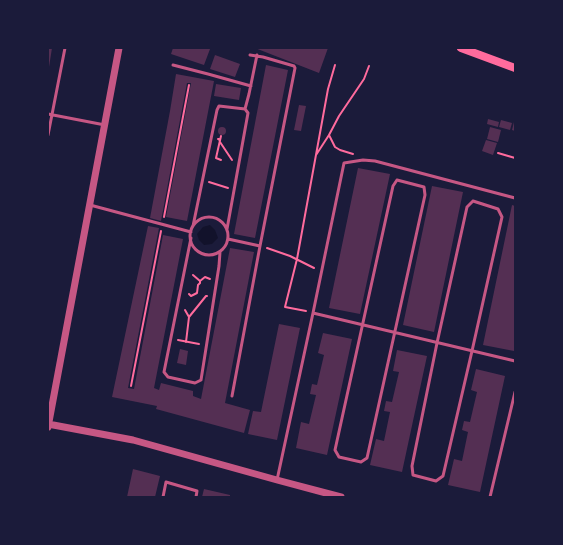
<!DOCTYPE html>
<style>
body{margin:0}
#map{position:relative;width:563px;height:545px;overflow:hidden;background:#1b1b3a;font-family:"IBM Plex Serif",serif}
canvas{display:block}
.frame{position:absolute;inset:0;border:49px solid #1b1b3a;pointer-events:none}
</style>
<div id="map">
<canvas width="563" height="545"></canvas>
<div class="frame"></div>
</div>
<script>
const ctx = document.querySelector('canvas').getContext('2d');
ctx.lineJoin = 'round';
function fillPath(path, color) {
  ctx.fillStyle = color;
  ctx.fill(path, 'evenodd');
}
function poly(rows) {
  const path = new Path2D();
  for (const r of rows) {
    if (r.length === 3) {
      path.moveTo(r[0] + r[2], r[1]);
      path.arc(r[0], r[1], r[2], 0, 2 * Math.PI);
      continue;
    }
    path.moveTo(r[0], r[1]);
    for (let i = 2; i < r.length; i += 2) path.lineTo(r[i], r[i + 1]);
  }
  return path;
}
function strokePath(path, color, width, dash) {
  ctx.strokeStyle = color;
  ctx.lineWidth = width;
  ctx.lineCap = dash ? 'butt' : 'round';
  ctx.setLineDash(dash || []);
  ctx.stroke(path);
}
const water = poly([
 [210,225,215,230,218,238,212,244,204,245,199,240,197,234,203,227]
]);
const building = poly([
 [48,48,52,48,49,67,48,66],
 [173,48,207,48,210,49,204,65,171,54],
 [255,48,328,48,319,73],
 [215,55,240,64,235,77,210,69],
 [266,65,288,70,255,238,234,234],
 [176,74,214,81,187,221,166,217,191,83,187,83,161,221,150,218,170,111],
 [216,84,241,88,239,100,214,96],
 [299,105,306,106,301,131,294,130],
 [488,119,499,122,498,127,487,124],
 [501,120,512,123,510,130,499,127],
 [514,122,515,123,515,131,512,130],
 [490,127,501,130,498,142,487,139],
 [222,131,4],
 [486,140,497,143,493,155,482,151],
 [358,168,390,174,360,314,329,308],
 [432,186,463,192,434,332,403,325],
 [512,205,515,206,514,351,483,345],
 [148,226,159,228,128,388,134,389,163,235,183,239,154,388,159,390,161,383,193,391,193,396,201,399,230,248,254,252,225,403,250,410,244,433,156,409,157,406,112,397],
 [279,324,300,328,277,440,248,434,253,411,261,412],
 [323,333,352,339,327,455,296,448,301,422,309,424,316,395,310,394,312,384,317,385,324,355,318,353],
 [180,349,188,351,186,365,177,363],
 [397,350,427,356,402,472,370,465,376,439,384,441,390,412,384,411,386,401,392,402,399,372,393,371],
 [476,369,505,376,480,492,448,485,454,459,462,461,468,432,462,430,464,421,470,422,477,392,471,390],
 [133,469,160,476,155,497,127,497],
 [204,489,230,495,230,497,202,497]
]);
const path = poly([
 [329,135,335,147,340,150,353,154],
 [218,139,219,139,220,142,232,160],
 [498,153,515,158],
 [316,155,329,135,339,116,364,79,369,66],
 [216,158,221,136],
 [216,158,221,160],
 [209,182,228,188],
 [164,217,189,85],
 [267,248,290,256,314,268],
 [193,275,200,281,205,277,210,279],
 [189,294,191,296,197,293,198,285,200,283,200,281],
 [185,310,189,317,206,296,207,296],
 [306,311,285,307,297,259,328,89,335,65],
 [178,340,199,344],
 [186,342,189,317],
 [131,386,161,231]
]);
const service = poly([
 [173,65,208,74,251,86],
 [245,109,249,94,257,55],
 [48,114,105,125],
 [48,135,65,48],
 [397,180,424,187,425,195,367,458,361,462,339,457,335,450,393,186,397,180],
 [473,201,498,209,502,217,472,351,443,476,436,481,413,475,412,466,437,343,467,207,473,201],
 [90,205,191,232],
 [209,236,19],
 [193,226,217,110,219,106,245,109,248,113,227,229],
 [191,238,164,372,168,377,195,383,201,380,219,266,220,252],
 [228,239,260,246,295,68,294,66,263,57,250,55],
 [313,313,515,361],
 [232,396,260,246],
 [277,480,313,313,344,163,363,160,375,161,515,198],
 [163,497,166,482,197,491,196,497],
 [490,497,515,392]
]);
const tertiary = poly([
 [48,424,133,440,277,480,341,497],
 [48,427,119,48]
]);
const secondary = poly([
 [461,48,515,68]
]);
fillPath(water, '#12122b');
fillPath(building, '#542f53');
strokePath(path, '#ff6b9d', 2);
strokePath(service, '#c65784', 3);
strokePath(tertiary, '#c65784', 7);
strokePath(secondary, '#ff6b9d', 8);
</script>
